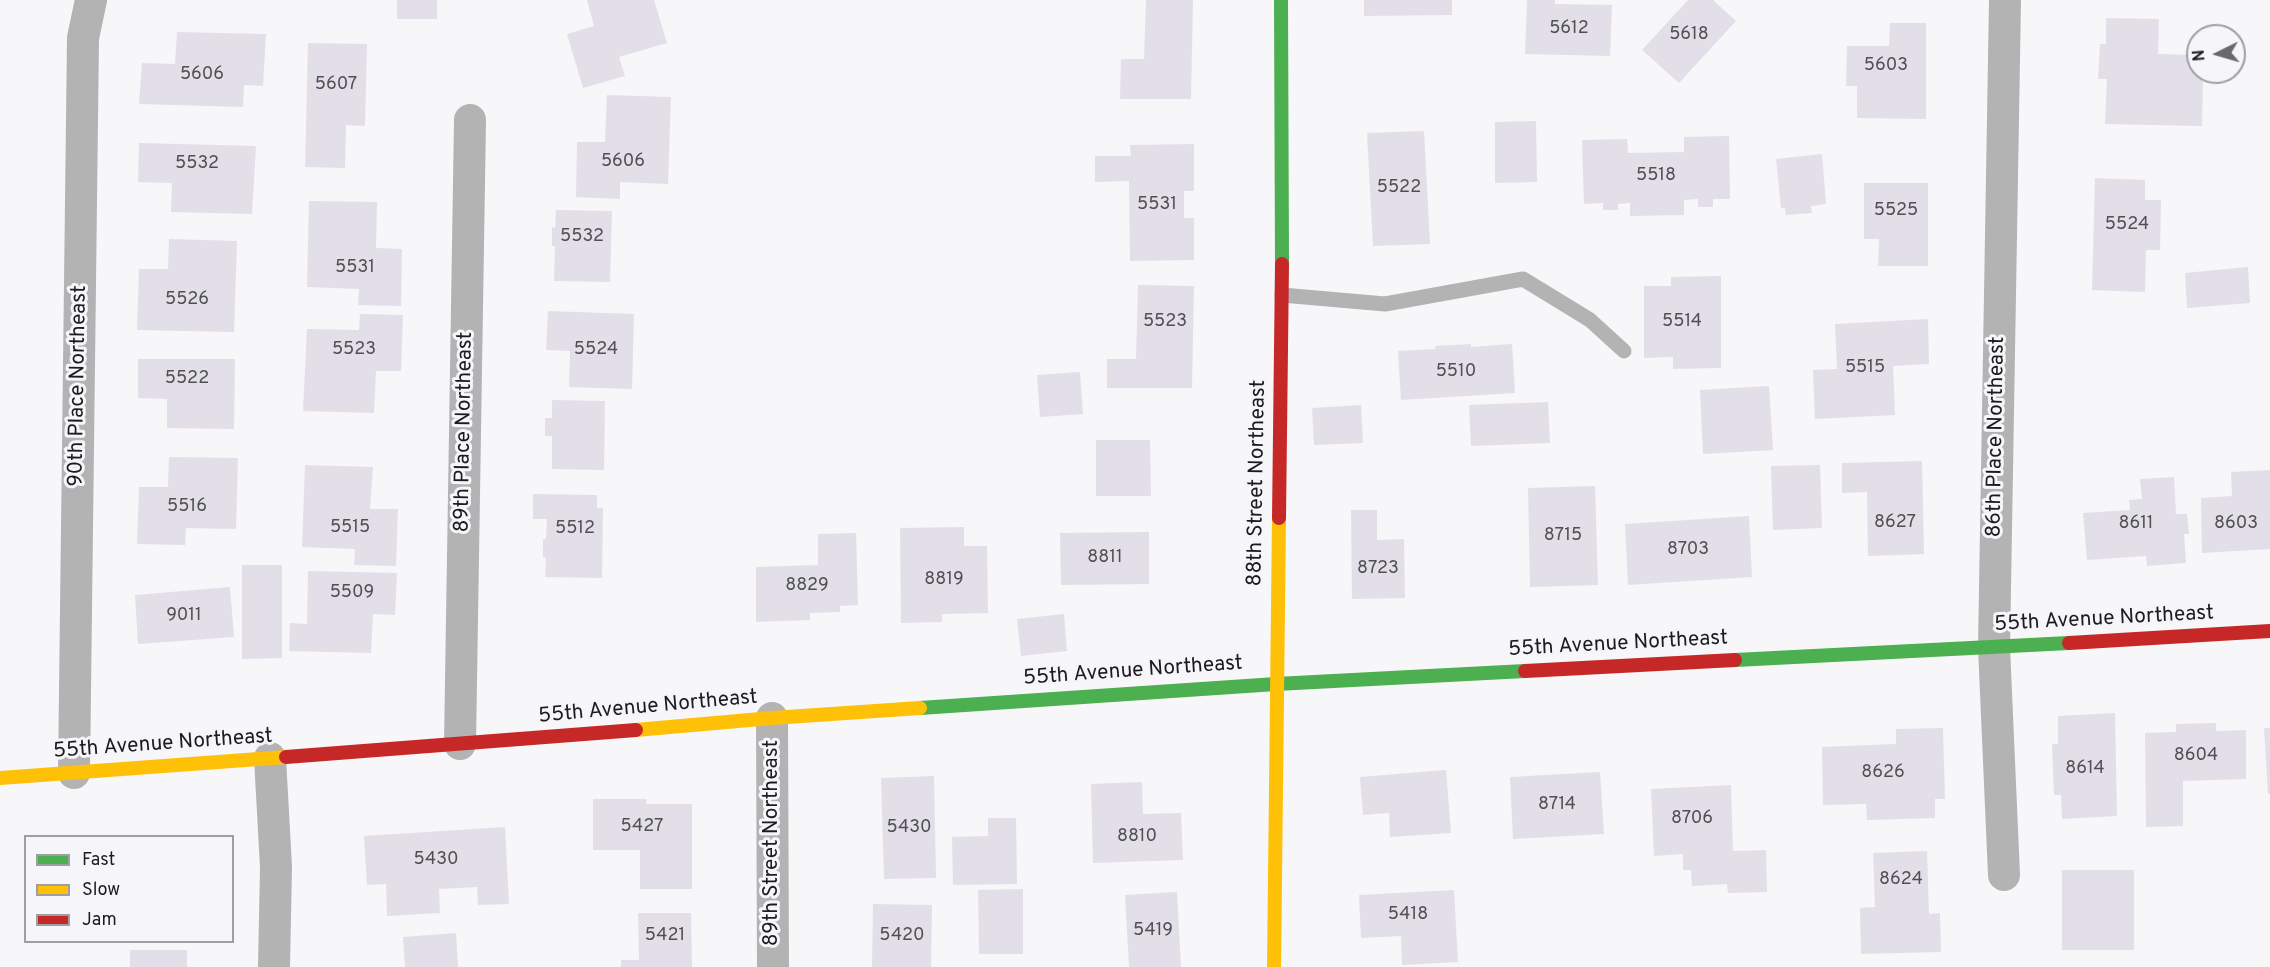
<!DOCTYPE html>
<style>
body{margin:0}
#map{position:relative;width:2270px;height:967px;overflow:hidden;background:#f7f6f9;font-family:Overpass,sans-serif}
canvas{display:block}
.legend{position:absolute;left:24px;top:835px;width:210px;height:108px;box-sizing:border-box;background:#f6f5fa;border:2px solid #9f9ea2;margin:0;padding:8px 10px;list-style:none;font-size:18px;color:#1c1c1e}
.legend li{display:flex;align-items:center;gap:12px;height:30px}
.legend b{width:30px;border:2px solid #9f9ea2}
.north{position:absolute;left:2186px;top:24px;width:60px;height:60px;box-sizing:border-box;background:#f6f5fa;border:2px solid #9f9ea2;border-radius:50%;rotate:265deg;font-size:16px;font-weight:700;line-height:24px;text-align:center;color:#1c1c1e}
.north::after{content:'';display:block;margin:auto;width:21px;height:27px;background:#69686b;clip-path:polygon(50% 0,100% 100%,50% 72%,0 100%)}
</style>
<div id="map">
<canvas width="2270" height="967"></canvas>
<ul class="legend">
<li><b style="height:8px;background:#4caf50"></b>Fast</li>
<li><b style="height:8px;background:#ffc107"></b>Slow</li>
<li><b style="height:8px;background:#c62828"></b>Jam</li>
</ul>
<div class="north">N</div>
</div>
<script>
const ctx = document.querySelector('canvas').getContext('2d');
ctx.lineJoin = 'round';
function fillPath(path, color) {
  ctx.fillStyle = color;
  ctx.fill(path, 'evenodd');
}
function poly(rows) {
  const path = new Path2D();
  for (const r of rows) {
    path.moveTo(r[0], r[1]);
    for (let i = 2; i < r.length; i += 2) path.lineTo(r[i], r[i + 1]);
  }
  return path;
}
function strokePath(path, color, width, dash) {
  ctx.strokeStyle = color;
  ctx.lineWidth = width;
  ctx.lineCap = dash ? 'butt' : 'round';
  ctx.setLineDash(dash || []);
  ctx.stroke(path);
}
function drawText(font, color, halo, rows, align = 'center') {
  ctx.font = font + ' Overpass,sans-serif';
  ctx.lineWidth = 6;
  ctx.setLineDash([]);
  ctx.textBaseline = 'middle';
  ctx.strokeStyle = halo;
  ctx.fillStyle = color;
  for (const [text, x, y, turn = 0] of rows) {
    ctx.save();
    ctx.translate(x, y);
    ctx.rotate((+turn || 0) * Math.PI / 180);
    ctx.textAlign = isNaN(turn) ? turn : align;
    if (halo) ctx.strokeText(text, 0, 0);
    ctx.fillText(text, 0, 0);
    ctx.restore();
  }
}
const building = poly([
 [397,0,437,0,437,19,397,19],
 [587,0,654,0,667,43,619,57,625,76,583,88,567,34,594,26],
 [1146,0,1193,0,1191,99,1120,99,1121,59,1144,59],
 [1364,0,1452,0,1452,15,1364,16],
 [1527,0,1555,0,1555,4,1612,5,1610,56,1525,54],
 [1688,0,1713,0,1736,21,1679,83,1642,50],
 [2106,18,2159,19,2158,54,2198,55,2198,72,2203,72,2202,126,2105,124,2107,79,2098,79,2100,44,2106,44],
 [1890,23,1926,23,1926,119,1857,118,1857,86,1846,86,1847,46,1889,46],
 [177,32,266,34,263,86,244,85,243,107,139,104,142,63,175,64],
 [308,43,367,44,365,126,346,125,345,168,305,167],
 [607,95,671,97,668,184,620,182,620,199,576,197,577,142,605,142],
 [1536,121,1537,182,1495,183,1495,122],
 [1424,131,1430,244,1373,246,1367,133],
 [1729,136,1730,199,1713,199,1713,207,1698,207,1698,199,1684,200,1684,215,1630,216,1630,203,1618,204,1618,210,1603,210,1603,203,1584,204,1582,140,1627,139,1628,153,1684,152,1684,137],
 [139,143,256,146,252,214,171,212,172,183,138,182],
 [1194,144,1194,191,1184,191,1184,218,1194,218,1194,260,1130,261,1129,181,1095,182,1095,156,1131,156,1130,145],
 [1822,154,1826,204,1811,206,1812,213,1786,215,1785,208,1781,208,1776,159],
 [2095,178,2145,180,2145,200,2161,200,2160,250,2146,250,2145,292,2092,290],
 [1864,183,1928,183,1928,266,1878,266,1879,239,1864,239],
 [309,201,377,202,376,248,402,249,401,306,358,305,359,289,307,287],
 [556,210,612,211,610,282,554,281,555,246,552,246,552,227,555,228],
 [169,239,237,241,234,332,137,330,139,269,168,269],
 [2248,267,2250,303,2187,308,2185,273],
 [1721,276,1721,368,1673,369,1673,357,1644,358,1644,286,1671,286,1671,277],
 [1138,285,1194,286,1192,388,1107,388,1107,359,1136,359],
 [548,311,634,314,632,389,569,387,570,351,546,350],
 [360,314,403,315,401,371,376,371,374,413,303,411,307,329,359,330],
 [1928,319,1929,364,1893,366,1895,415,1815,419,1813,370,1837,369,1835,324],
 [1471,344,1471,347,1512,344,1515,393,1401,400,1398,351,1436,349,1435,346],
 [138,359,235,359,234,429,167,428,167,399,138,398],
 [1080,372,1083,414,1040,417,1037,375],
 [1769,386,1773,450,1703,454,1700,390],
 [552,400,605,401,604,470,552,469,552,436,545,436,545,418,552,418],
 [1548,402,1550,443,1471,446,1469,405],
 [1361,405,1363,443,1314,445,1312,408],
 [1096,440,1150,440,1151,496,1096,496],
 [169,457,238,458,236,529,186,528,185,545,137,544,139,487,168,487],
 [1922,461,1924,554,1868,556,1867,492,1842,493,1842,463],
 [305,465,373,467,370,509,398,509,396,566,354,565,355,549,302,547],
 [1820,465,1822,528,1773,530,1771,466],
 [2270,470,2270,549,2202,553,2201,498,2232,496,2231,472],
 [2174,477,2176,514,2187,514,2189,534,2184,534,2186,563,2147,566,2146,556,2087,560,2083,513,2130,510,2129,500,2142,499,2140,479],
 [1595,486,1598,585,1530,587,1528,488],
 [533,494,597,495,597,508,603,508,602,578,545,577,546,558,543,557,543,539,546,539,547,519,533,519],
 [1351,510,1377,510,1377,540,1404,539,1405,598,1352,599],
 [1749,516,1752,577,1628,585,1625,524],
 [964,527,964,546,987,546,988,613,942,614,942,622,901,623,900,528],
 [1149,532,1149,584,1061,585,1060,533],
 [856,533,858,605,840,606,840,612,810,613,810,620,756,622,756,567,818,565,818,534],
 [242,565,282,565,282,658,242,659],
 [308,571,397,573,395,615,373,614,371,653,289,651,290,623,307,624],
 [230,587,234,637,138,644,135,595],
 [1064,614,1067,651,1021,656,1017,619],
 [2115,713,2117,816,2062,819,2061,795,2054,795,2052,744,2058,744,2058,716],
 [2216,723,2216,731,2246,730,2246,779,2183,781,2183,826,2146,827,2145,733,2176,732,2176,724],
 [1943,728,1945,799,1935,799,1935,818,1867,820,1866,804,1823,805,1822,747,1896,744,1896,729],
 [2264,728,2270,728,2270,794,2268,794],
 [1446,770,1451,833,1390,837,1389,813,1363,815,1360,777],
 [1600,772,1604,834,1513,839,1510,777],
 [934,776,936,878,884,879,881,778],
 [1142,782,1143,814,1181,813,1183,860,1093,863,1091,784],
 [1731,785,1733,851,1766,850,1767,892,1728,893,1727,884,1692,886,1691,870,1683,870,1683,854,1654,856,1651,789],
 [593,799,647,799,646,804,692,804,692,889,640,889,640,850,593,850],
 [988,818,1016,818,1017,884,953,885,952,837,988,836],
 [505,827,509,904,478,905,477,887,439,889,440,913,387,916,386,884,367,885,364,836],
 [1927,851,1929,914,1940,913,1941,952,1861,954,1860,908,1875,907,1873,853],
 [2062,870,2134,870,2134,950,2062,950],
 [1023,889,1023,954,979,954,978,890],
 [1454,890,1458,962,1402,965,1401,936,1361,938,1359,895],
 [1177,892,1181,967,1129,967,1125,895],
 [873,904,932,905,931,967,872,967],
 [638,913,691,913,692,967,621,967,621,960,639,960],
 [456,933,458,967,405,967,403,937],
 [130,950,187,950,187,967,130,967]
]);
const lane = poly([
 [1282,295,1385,304,1523,279,1590,320,1624,351]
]);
const street = poly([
 [772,718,773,967],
 [460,744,470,120],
 [270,758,276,867,274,967],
 [74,773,83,38,91,0],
 [2004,875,1994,647,2005,0]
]);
const fast = poly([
 [1281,0,1282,264],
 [1735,660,2069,643],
 [920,708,1276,684,1525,671]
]);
const slow = poly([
 [636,730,772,718,920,708],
 [0,778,286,757],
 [1274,967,1279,518]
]);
const jam = poly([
 [1279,518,1282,264],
 [2069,643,2270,631],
 [1525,671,1735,660],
 [286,757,636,730]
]);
const numberNames = [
 ["5612",1569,29],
 ["5618",1689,35],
 ["5603",1886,66],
 ["5606",202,75],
 ["5607",336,85],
 ["5606",623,162],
 ["5532",197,164],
 ["5518",1656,176],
 ["5522",1399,188],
 ["5531",1157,205],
 ["5525",1896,211],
 ["5524",2127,225],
 ["5532",582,237],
 ["5531",355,268],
 ["5526",187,300],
 ["5523",1165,322],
 ["5514",1682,322],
 ["5523",354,350],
 ["5524",596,350],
 ["5515",1865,368],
 ["5510",1456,372],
 ["5522",187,379],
 ["5516",187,507],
 ["8627",1895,523],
 ["8611",2136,524],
 ["8603",2236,524],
 ["5515",350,528],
 ["5512",575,529],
 ["8715",1563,536],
 ["8703",1688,550],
 ["8811",1105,558],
 ["8723",1378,569],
 ["8819",944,580],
 ["8829",807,586],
 ["5509",352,593],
 ["9011",184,616],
 ["8604",2196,756],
 ["8614",2085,769],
 ["8626",1883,773],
 ["8714",1557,805],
 ["8706",1692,819],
 ["5427",642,827],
 ["5430",909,828],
 ["8810",1137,837],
 ["5430",436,860],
 ["8624",1901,880],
 ["5418",1408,915],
 ["5419",1153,931],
 ["5421",665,936],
 ["5420",902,936]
];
const streetNames = [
 ["90th Place Northeast",79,386,-89],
 ["89th Place Northeast",465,432,-89],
 ["86th Place Northeast",1997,437,-89],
 ["88th Street Northeast",1258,483,-89],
 ["55th Avenue Northeast",2104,620,-3],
 ["55th Avenue Northeast",1618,645,-3],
 ["55th Avenue Northeast",1133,672,-4],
 ["55th Avenue Northeast",648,708,-5],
 ["55th Avenue Northeast",163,745,-4],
 ["89th Street Northeast",773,843,-90]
];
fillPath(building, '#e2dfe9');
strokePath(lane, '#b3b3b3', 15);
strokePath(street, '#b3b3b3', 32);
strokePath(fast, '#4caf50', 14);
strokePath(slow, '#ffc107', 14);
strokePath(jam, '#c62828', 14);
drawText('18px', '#504f53', null, numberNames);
drawText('21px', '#1c1c1e', '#f6f5fa', streetNames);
</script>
